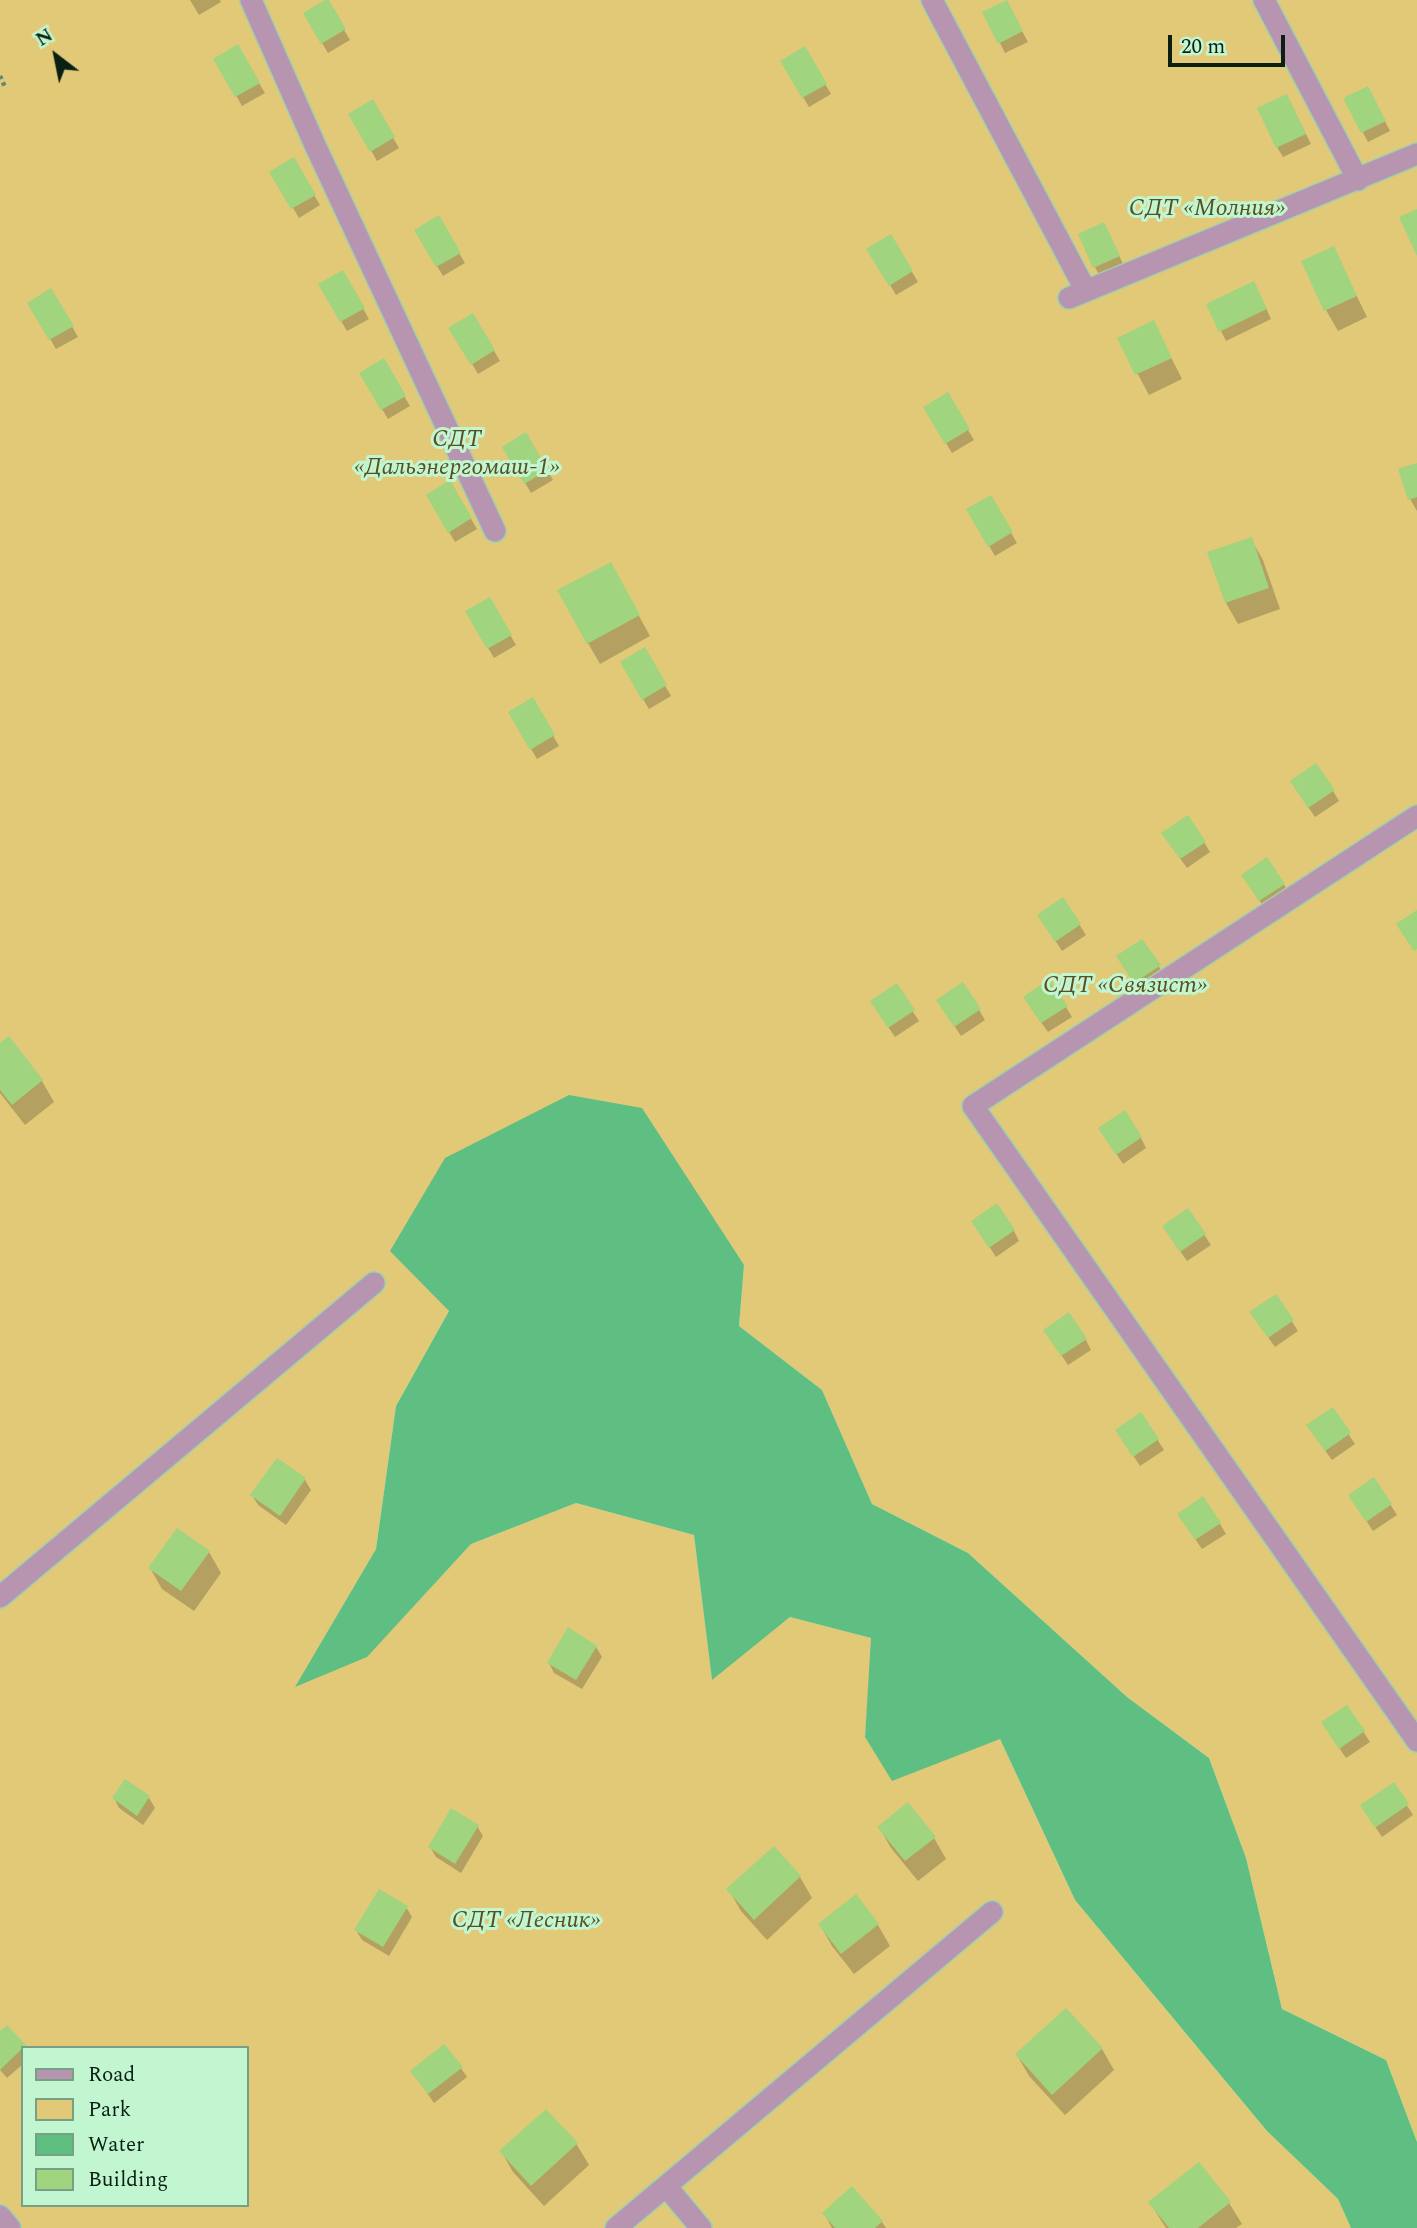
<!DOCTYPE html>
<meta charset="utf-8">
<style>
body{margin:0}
#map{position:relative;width:1417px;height:2228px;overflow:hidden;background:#c1f6d0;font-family:Spectral,serif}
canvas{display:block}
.legend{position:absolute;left:21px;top:2046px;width:228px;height:161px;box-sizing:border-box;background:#c1f6d0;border:2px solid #78a084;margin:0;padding:9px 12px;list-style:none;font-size:21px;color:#0b1f12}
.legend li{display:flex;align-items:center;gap:14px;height:35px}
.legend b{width:35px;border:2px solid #78a084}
.north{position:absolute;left:21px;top:21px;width:70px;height:70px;-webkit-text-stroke:5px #c1f6d0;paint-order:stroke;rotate:328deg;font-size:19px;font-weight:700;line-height:28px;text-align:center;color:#0b1f12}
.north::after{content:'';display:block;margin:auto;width:24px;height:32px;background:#0b1f12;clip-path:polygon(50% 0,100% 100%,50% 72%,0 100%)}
.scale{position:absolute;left:1168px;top:35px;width:117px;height:32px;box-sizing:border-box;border:4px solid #0b1f12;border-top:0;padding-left:9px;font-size:21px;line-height:24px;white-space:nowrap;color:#0b1f12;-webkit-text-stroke:5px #c1f6d0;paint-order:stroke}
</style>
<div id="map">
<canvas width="1417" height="2228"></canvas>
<ul class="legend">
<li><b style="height:9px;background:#b794af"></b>Road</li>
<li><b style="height:19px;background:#e1c978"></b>Park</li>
<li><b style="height:19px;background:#5fbe82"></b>Water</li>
<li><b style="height:19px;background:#a0d47e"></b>Building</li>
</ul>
<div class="north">N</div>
<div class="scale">20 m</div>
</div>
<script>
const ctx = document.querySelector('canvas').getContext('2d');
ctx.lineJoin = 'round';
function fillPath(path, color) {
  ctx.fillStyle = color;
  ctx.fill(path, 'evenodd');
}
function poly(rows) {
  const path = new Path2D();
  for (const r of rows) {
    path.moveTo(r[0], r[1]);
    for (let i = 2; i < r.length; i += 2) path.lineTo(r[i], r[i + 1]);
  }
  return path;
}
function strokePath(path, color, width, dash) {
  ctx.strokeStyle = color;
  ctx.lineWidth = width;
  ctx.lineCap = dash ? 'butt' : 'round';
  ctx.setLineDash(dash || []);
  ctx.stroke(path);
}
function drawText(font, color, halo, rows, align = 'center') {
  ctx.font = font + ' Spectral,serif';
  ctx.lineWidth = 6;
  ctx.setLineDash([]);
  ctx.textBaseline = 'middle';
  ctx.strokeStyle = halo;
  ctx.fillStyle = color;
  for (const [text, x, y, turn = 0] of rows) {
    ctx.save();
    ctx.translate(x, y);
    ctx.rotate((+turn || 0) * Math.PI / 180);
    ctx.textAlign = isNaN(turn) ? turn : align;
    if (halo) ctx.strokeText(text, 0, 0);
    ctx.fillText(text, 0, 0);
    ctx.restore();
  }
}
const green = poly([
 [0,0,1417,0,1417,2142,1386,2060,1282,2009,1246,1858,1209,1758,1127,1697,968,1553,872,1504,822,1390,739,1326,744,1264,449,1311,396,1406,376,1549,296,1686,367,1656,471,1544,576,1503,694,1535,712,1679,790,1617,872,1638,865,1737,1000,1739,1075,1900,1267,2131,1338,2199,1351,2228,0,2228],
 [23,2048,247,2048,247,2205,23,2205]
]);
const water = poly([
 [569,1095,642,1108,744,1265,739,1326,822,1390,872,1504,968,1553,1127,1697,1209,1758,1246,1858,1282,2009,1386,2060,1417,2142,1417,2228,1351,2228,1338,2199,1267,2131,1075,1900,1000,1739,892,1781,865,1737,871,1638,790,1617,712,1680,694,1535,576,1503,471,1544,367,1657,295,1687,376,1549,396,1406,449,1311,390,1251,445,1158]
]);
const shadow = poly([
 [190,0,220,0,221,2,199,15],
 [327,1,350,40,328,53,305,14],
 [1006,2,1028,42,1005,53,1000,43],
 [237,47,265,93,242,106,216,60],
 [804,49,831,94,809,107,782,62],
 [1373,98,1390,131,1368,142,1345,99],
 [372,102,399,148,377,161,351,115],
 [1292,106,1311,144,1283,157,1277,147],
 [293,160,320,205,299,218,272,172],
 [438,218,465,263,443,276,416,231],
 [1109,234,1124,266,1100,277,1095,267],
 [891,236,918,282,896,295,869,249],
 [1333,248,1367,317,1338,331,1326,310],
 [342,272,369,319,347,331,320,285],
 [51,290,78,337,56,349,29,303],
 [1259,293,1271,319,1226,341,1221,331],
 [473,315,500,361,478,374,451,328],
 [1153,322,1182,379,1149,395,1119,339],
 [383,361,410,406,388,419,361,374],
 [947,395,974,440,952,453,925,408],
 [526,434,553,480,531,493,504,447],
 [1417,465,1417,511,1410,499],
 [450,483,477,529,455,542,428,496],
 [990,497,1017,543,995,556,968,510],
 [1251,539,1263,560,1280,609,1238,624,1226,603],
 [622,585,650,636,600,664,588,643],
 [489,599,516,645,494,658,467,612],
 [644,650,671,696,649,709,622,663],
 [532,700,559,746,537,759,510,713],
 [1333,791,1339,801,1315,817,1298,792],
 [1204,842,1210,852,1187,868,1169,843],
 [1249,885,1284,885,1290,894,1266,910],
 [1063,899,1086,935,1062,951,1045,925],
 [1142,941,1165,976,1141,992,1124,967],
 [896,986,919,1021,895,1037,878,1012],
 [1066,1007,1072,1017,1048,1032,1031,1008],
 [944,1010,979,1010,985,1020,961,1036],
 [0,1046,42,1081,54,1102,25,1125,0,1093],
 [1106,1138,1141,1138,1146,1148,1123,1164],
 [1188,1210,1211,1245,1187,1261,1170,1236],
 [979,1231,1014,1231,1019,1241,996,1257],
 [1276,1297,1298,1331,1275,1347,1257,1322],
 [1051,1340,1086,1340,1091,1350,1068,1365],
 [1332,1409,1355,1444,1332,1460,1314,1435],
 [1141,1414,1164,1450,1140,1466,1123,1440],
 [278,1460,305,1480,311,1490,286,1525,258,1505,252,1495],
 [1374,1479,1397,1515,1373,1531,1356,1505],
 [1185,1524,1220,1524,1226,1534,1202,1549],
 [209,1552,221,1573,194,1611,162,1589,150,1568],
 [596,1647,602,1657,582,1689,554,1673,549,1663],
 [1347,1707,1370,1742,1346,1758,1329,1733],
 [126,1782,149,1798,155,1808,143,1825,119,1808,114,1798],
 [1393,1784,1413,1815,1382,1837,1368,1816],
 [477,1826,483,1836,461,1873,436,1857,430,1847],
 [879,1827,934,1838,946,1859,918,1881,891,1848],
 [773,1849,800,1877,812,1898,767,1940,741,1911,729,1890],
 [856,1897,878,1925,890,1946,854,1974,832,1946,820,1925],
 [406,1907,412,1917,389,1956,362,1940,356,1930],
 [7,2027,26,2048,23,2048,23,2064,7,2078,0,2070,0,2033],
 [1102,2049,1114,2070,1065,2115,1029,2076,1017,2055],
 [461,2068,467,2077,434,2103,412,2071],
 [546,2111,577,2145,589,2165,544,2206,513,2172,501,2151],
 [1150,2203,1229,2203,1242,2224,1236,2228,1166,2228],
 [824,2213,882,2222,886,2228,832,2228]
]);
const building = poly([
 [325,0,329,0,346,29,321,44,303,13],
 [1007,0,1023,31,998,44,982,12],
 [238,44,260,83,235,97,213,59],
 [805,46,827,84,802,98,780,61],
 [1368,86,1386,121,1361,133,1343,98],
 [1287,94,1306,134,1276,148,1257,108],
 [373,99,395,137,370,152,348,114],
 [294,157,316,195,291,209,269,172],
 [1417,209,1417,256,1399,217],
 [439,215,461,253,436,267,414,230],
 [1104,222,1120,256,1093,268,1078,234],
 [891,234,913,271,889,286,866,249],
 [1334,246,1357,296,1324,311,1301,261],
 [343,270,365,308,340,322,318,284],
 [1254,281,1267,309,1219,332,1206,304],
 [51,288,74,326,49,340,27,303],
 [473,313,495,350,471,365,448,328],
 [1154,320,1172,358,1135,375,1117,338],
 [384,358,406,396,381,410,359,373],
 [948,392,970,429,945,444,923,407],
 [526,432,548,470,524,484,502,447],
 [1417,463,1417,497,1408,500,1398,469],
 [450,480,472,518,448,533,426,495],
 [991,495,1013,532,988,547,966,509],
 [1252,537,1269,588,1225,603,1207,552],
 [611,562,640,615,587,644,557,590],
 [490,597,512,635,487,649,465,611],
 [645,647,667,685,642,700,620,662],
 [533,697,555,735,530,750,508,712],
 [1316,763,1335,790,1308,808,1290,781],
 [1188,815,1206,842,1180,859,1161,833],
 [1267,857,1285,884,1259,901,1241,875],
 [1063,897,1081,924,1055,942,1037,915],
 [1417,910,1417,949,1414,951,1396,924],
 [1142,939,1161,965,1134,983,1116,956],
 [1049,979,1068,1006,1041,1023,1023,997],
 [963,982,981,1009,954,1027,936,1000],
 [897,983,915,1010,888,1028,870,1001],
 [9,1036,43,1080,12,1105,0,1090,0,1043],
 [1125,1110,1142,1137,1116,1155,1098,1128],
 [997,1203,1015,1230,989,1248,971,1221],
 [1188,1208,1206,1234,1180,1252,1162,1226],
 [1276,1294,1294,1320,1268,1338,1249,1312],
 [1069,1312,1087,1339,1061,1356,1043,1330],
 [1333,1407,1351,1433,1325,1451,1306,1425],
 [1141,1412,1159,1439,1133,1457,1115,1430],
 [277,1458,306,1478,280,1516,250,1495],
 [1374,1477,1392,1504,1366,1522,1348,1495],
 [1203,1496,1221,1523,1195,1540,1177,1514],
 [177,1528,210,1551,181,1591,148,1568],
 [568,1627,597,1646,576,1680,547,1663],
 [1347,1705,1365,1731,1339,1749,1321,1722],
 [125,1779,150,1796,137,1816,112,1798],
 [1394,1782,1409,1804,1375,1828,1360,1805],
 [908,1802,936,1837,905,1861,877,1827],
 [451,1808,479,1825,455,1864,428,1847],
 [774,1846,801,1876,754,1920,726,1889],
 [379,1889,408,1906,383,1947,354,1930],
 [856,1894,879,1924,841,1954,818,1924],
 [1066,2008,1103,2048,1052,2095,1015,2054],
 [7,2025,26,2045,0,2070,0,2031],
 [444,2044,463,2067,428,2094,410,2071],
 [546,2109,578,2143,531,2186,499,2151],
 [1199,2162,1231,2202,1198,2228,1169,2228,1148,2202],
 [852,2186,883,2221,875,2228,835,2228,822,2213]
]);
const path = poly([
 [0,76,5,87]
]);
const minor = poly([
 [251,0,315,145,495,531],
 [932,0,1086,291],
 [1264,0,1358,180],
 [1069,298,1417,154],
 [1417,816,973,1106,1417,1741],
 [0,1597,374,1283],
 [666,2186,701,2228],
 [0,2216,10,2228],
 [616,2228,992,1912]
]);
const parkNames = [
 ["СДТ «Молния»",1207,210],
 ["СДТ",457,441],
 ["«Дальэнергомаш-1»",457,469],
 ["СДТ «Связист»",1125,987],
 ["СДТ «Лесник»",526,1922]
];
fillPath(green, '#e1c978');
fillPath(water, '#5fbe82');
fillPath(shadow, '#0003');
fillPath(building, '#a0d47e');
strokePath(minor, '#a0cfae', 24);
strokePath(path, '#64886f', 4.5, [3.5, 3.5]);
strokePath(minor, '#b794af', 21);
drawText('italic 24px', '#5a4f24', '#c1f6d0', parkNames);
</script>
